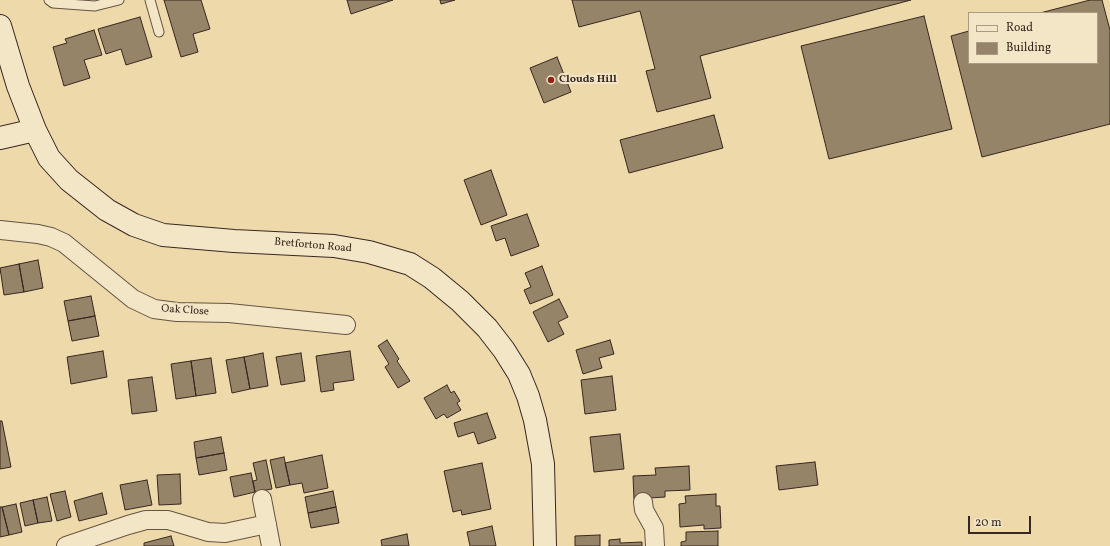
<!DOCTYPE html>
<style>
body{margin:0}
#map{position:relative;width:1110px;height:546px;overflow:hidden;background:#edd9a9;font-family:Vollkorn,serif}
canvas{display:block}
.legend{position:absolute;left:968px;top:12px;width:130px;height:52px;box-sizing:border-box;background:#f3e6c7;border:1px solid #a89a85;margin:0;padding:5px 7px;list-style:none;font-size:12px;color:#382721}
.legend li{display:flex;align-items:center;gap:8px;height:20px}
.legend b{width:20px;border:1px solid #a89a85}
.scale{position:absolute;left:968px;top:516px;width:63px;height:18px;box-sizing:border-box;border:2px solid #382721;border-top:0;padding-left:5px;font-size:12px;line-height:14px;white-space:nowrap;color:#382721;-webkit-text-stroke:3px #f3e6c7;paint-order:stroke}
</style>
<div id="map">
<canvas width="1110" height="546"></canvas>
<ul class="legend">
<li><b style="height:5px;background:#f3e6c7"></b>Road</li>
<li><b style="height:11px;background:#968468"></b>Building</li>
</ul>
<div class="scale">20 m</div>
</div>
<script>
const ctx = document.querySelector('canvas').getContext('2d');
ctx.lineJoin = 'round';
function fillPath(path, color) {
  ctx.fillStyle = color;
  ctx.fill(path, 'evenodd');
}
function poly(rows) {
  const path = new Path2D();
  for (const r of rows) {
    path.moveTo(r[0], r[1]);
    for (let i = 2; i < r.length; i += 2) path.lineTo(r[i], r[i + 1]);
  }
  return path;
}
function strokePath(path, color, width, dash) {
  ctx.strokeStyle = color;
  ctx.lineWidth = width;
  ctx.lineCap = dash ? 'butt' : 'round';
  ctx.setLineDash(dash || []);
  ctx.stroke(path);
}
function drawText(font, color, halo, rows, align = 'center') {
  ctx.font = font + ' Vollkorn,serif';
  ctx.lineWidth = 4;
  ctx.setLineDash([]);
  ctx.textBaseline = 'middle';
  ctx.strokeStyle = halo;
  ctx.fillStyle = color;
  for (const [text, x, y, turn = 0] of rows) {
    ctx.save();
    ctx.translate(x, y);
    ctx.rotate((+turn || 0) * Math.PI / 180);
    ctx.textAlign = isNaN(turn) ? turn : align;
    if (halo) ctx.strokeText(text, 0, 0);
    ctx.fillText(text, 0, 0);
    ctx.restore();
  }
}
const building = poly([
 [164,0,201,0,210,29,193,34,198,52,181,57,164,0],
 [347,0,393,0,351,14,347,0],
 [440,0,455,0,441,4,440,0],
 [572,0,911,0,700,56,711,98,657,112,646,71,655,69,640,11,579,27,572,0],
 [1090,0,1102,0,1110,30,1110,124,982,157,951,36,969,31,969,63,1097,63,1097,13,1040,13,1090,0],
 [924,16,952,129,829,159,801,46,924,16],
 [140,17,152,57,126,65,121,49,106,54,98,29,140,17],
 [94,30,102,55,84,60,90,78,64,86,53,47,67,43,65,39,94,30],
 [557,57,571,92,544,103,530,68,557,57],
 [714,115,723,148,629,173,620,140,714,115],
 [491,170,507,215,481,225,464,180,491,170],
 [527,214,539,246,511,256,505,238,496,241,491,226,527,214],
 [38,260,43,288,24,292,19,264,38,260],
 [19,264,24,292,4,295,0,268,19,264],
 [542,266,553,295,530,304,524,290,531,287,525,273,542,266],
 [91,296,95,316,68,321,64,301,91,296],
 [559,299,568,317,558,322,564,334,548,342,533,312,559,299],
 [95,316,99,336,72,341,68,321,95,316],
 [387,340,399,359,397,361,410,381,398,388,385,367,389,364,378,346,387,340],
 [610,340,614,354,599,358,602,368,583,374,576,350,610,340],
 [103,351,107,377,71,384,67,357,103,351],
 [350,351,354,380,333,383,334,390,321,392,316,356,350,351],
 [263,353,268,386,250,389,244,357,263,353],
 [301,353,305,381,281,385,276,357,301,353],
 [244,357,250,389,232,393,226,360,244,357],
 [211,358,216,393,196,396,191,361,211,358],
 [191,361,196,396,176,399,171,364,191,361],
 [612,376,616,410,585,414,581,380,612,376],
 [152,377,157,411,132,414,128,380,152,377],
 [447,385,451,393,454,391,460,401,457,403,461,410,447,418,444,414,436,419,424,398,447,385],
 [487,413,496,438,478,444,474,432,458,437,454,423,487,413],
 [0,421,2,421,11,467,0,469,0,421],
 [620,434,624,469,594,472,590,437,620,434],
 [221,437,224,453,196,458,194,442,221,437],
 [224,453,227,470,199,475,196,458,224,453],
 [322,455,328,488,304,493,302,483,290,485,285,463,322,455],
 [284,457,290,485,276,488,270,460,284,457],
 [266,460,272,489,255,492,253,481,257,480,253,463,266,460],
 [815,462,818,485,779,490,776,466,815,462],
 [482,463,491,509,462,515,461,510,453,512,444,471,482,463],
 [689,466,690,490,665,491,665,497,634,499,633,476,656,475,655,468,689,466],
 [251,473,255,492,234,497,230,477,251,473],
 [180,474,181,504,159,505,157,475,180,474],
 [147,480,152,505,125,510,120,485,147,480],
 [65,491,71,517,57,521,50,494,65,491],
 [333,491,336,507,308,513,305,497,333,491],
 [102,493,107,514,79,521,74,501,102,493],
 [716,494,716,506,720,506,721,528,704,529,704,525,680,527,679,504,686,503,685,496,716,494],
 [47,497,52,521,38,523,33,500,47,497],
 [33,500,38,523,25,526,20,503,33,500],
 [16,504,22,532,9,535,2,507,16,504],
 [0,507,2,507,9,535,0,537,0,507],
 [336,507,339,523,311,528,308,513,336,507],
 [492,526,496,546,470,546,467,532,492,526],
 [718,531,718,546,681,546,681,542,686,541,686,532,718,531],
 [407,534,409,546,382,546,381,540,407,534],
 [600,535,600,546,575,546,575,536,600,535],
 [171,536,174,546,144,546,144,543,171,536],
 [620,539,620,543,642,542,642,546,609,546,609,540,620,539]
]);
const lane = poly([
 [49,0,53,3,95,6,119,0],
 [150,0,159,32]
]);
const street = poly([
 [0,230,38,234,51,237,64,243,133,299,154,309,177,312,229,313,346,325],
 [262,499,271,546],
 [643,502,644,510,654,528,655,546],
 [66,546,128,525,146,520,168,520,208,532,225,533,267,524]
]);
const secondary = poly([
 [0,26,18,86,35,130,49,158,69,180,107,210,134,225,163,235,234,241,334,246,369,252,410,264,432,278,460,301,487,328,504,350,519,374,528,396,535,420,543,464,545,546],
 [0,138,35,130]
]);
const markers = [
 [551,80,4,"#8f2418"]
];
const poiNames = [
 ["Clouds Hill",559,80]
];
const streetNames = [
 ["Bretforton Road",313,246,5],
 ["Oak Close",185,311,4]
];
fillPath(building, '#968468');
strokePath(building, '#382721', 1);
strokePath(lane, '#655443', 11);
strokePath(street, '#655443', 20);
strokePath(secondary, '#382721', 24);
strokePath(lane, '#f3e6c7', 9);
strokePath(street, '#f3e6c7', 18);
strokePath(secondary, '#f3e6c7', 22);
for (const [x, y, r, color] of markers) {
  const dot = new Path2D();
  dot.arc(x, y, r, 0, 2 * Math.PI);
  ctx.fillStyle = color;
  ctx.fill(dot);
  strokePath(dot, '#f3e6c7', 1.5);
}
drawText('bold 11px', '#382721', '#f3e6c7', poiNames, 'left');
drawText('11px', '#382721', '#f3e6c7', streetNames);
</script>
